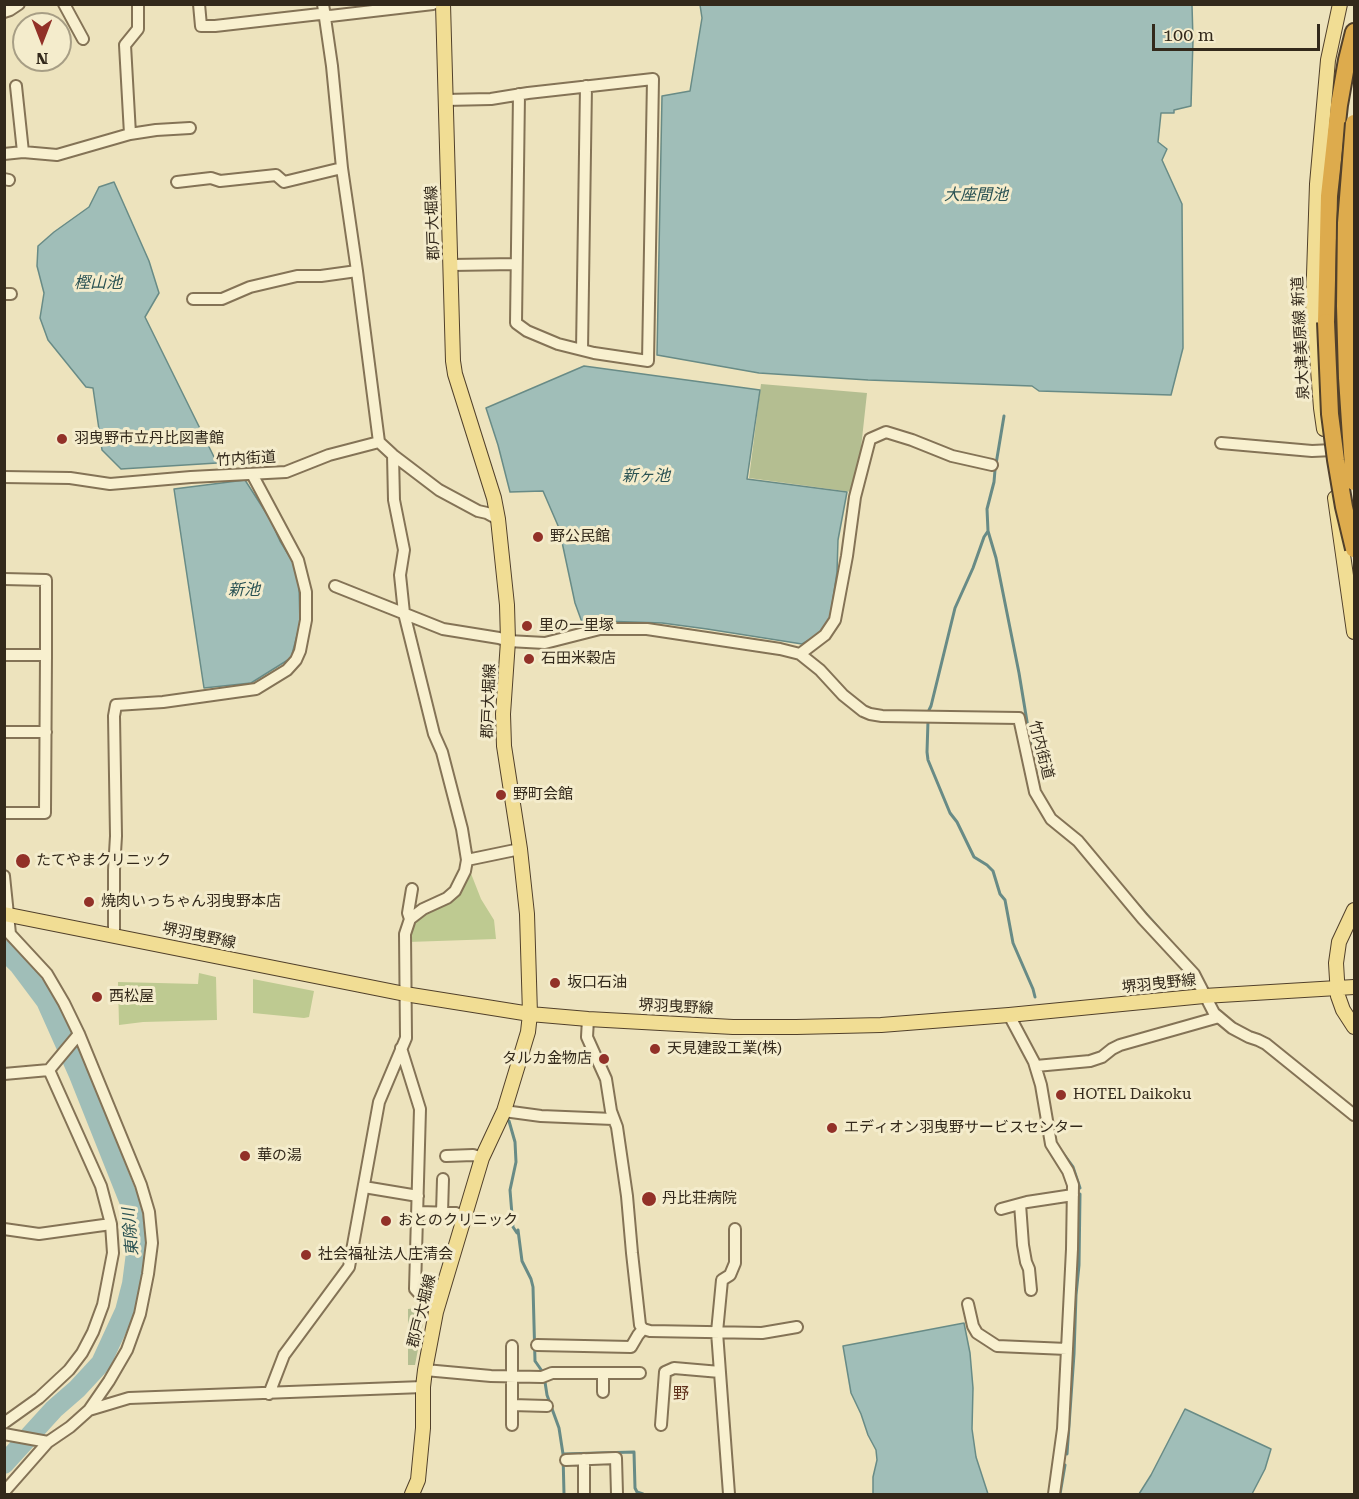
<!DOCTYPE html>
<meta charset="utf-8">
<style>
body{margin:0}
#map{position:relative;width:1359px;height:1499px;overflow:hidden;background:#ede3bd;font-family:"Roboto Serif",serif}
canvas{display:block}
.frame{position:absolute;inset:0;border:6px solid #33291b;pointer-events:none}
.north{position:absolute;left:12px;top:12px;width:60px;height:60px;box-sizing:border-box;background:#f4eccc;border:2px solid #a79e85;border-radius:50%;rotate:180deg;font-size:16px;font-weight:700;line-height:24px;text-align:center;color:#33291b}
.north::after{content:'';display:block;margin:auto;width:21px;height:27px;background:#923128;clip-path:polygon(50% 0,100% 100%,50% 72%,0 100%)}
.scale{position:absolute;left:1152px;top:24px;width:168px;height:27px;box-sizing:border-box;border:3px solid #33291b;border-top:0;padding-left:8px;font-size:18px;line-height:21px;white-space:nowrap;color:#33291b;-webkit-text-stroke:4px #f4eccc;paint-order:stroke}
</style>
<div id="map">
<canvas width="1359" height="1499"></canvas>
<div class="frame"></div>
<div class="north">N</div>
<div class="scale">100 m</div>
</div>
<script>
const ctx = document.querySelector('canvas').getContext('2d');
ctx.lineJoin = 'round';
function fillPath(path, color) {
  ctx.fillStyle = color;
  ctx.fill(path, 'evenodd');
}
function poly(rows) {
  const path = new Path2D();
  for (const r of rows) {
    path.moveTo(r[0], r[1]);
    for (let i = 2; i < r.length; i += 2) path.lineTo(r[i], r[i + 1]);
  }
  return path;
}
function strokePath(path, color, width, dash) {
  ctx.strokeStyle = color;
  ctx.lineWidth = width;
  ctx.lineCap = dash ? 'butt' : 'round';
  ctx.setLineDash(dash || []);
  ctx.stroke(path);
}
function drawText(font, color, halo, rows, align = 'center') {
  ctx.font = font + ' "Roboto Serif","Noto Sans JP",serif';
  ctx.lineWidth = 6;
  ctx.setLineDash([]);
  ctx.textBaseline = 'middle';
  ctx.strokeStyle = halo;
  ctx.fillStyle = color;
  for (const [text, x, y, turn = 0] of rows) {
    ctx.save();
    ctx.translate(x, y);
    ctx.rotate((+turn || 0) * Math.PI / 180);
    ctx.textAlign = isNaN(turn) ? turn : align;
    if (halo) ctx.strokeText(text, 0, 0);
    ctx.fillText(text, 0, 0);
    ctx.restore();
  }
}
const green = poly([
 [470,871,481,899,494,920,496,939,408,942,410,927,415,919],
 [199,973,216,977,217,1020,143,1022,119,1025,118,982,198,984],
 [253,979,314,991,309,1017,304,1018,253,1013]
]);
const cemetery = poly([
 [761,384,867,393,861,448,852,492,749,478],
 [426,1307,415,1365,408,1365,408,1309]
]);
const water = poly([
 [700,5,1192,5,1193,40,1191,106,1174,110,1174,113,1161,113,1158,142,1167,149,1162,160,1182,204,1183,348,1171,395,1039,391,1032,386,868,380,759,373,657,355,662,96,690,91,702,18,700,5],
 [114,182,149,261,159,293,145,317,217,463,121,469,102,450,93,388,86,387,48,340,40,318,44,293,37,266,38,246,54,232,89,207,99,187,114,182],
 [584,366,760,390,747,479,847,492,838,540,837,572,830,618,821,633,802,644,707,629,662,623,601,621,583,625,575,603,559,528,543,491,510,492,498,445,486,408,584,366],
 [245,480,270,519,280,541,296,567,299,585,300,624,291,658,251,683,204,688,174,489,245,480],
 [964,1323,970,1353,973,1388,972,1429,976,1457,988,1494,873,1494,873,1477,877,1460,876,1450,868,1435,861,1414,851,1393,843,1346,964,1323],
 [1185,1409,1271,1449,1265,1469,1252,1494,1139,1494,1151,1475,1185,1409]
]);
const stream = poly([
 [1004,416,995,470,994,482,987,509,988,531,996,558,1019,673,1035,770],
 [929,710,931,706,955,608,973,568,984,537,988,531],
 [928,721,927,752,928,760,950,813,957,822,974,857,987,865,993,871,1000,894,1005,900,1013,943,1033,989,1035,997],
 [1131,897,1172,943],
 [507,1119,509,1121,515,1142,516,1162,510,1190,513,1227,517,1233,518,1230,522,1261,531,1279,533,1287,535,1361,542,1371,545,1382,547,1395,559,1428,563,1454,564,1494],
 [1062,1152,1073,1167,1080,1188],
 [563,1454,634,1452,635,1488,637,1492,643,1494],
 [1067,1454,1074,1354,1076,1295,1079,1265,1080,1194],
 [1060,1494,1065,1465]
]);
const river = poly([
 [4,950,19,965,46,1001,79,1075,130,1203,135,1228,136,1253,132,1284,125,1311,101,1363,77,1389,54,1409,4,1464]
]);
const minor = poly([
 [64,4,83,39],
 [199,4,201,26,215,26,320,14,330,16,433,4],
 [323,4,332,66,342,168,357,271,379,442],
 [4,12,10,10,19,4],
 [16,86,23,152],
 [445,100,491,99,528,93,653,79,648,361,594,353,558,344,527,331,516,323,519,94],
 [130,134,156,130,190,128],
 [4,154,23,152,57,155,130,134,125,45,138,29,138,4],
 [4,179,9,180],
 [177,182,211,178,220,181,276,175,284,182,342,168],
 [451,265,516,264],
 [4,294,11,294],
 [193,299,222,299,250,287,297,276,321,276,357,271],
 [582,350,586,86],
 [379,442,393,455,439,490,478,511,487,513,498,519],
 [1221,443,1312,451,1354,449],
 [393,455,394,500,404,550,400,575,404,613,434,734,442,752,462,829,467,860,520,849],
 [4,477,70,478,110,484,191,477,286,472,329,455,379,442],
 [4,579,46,580,46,655,45,813,4,813],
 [335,586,443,629,499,638,508,641,545,643,600,629,647,629,780,649,800,654,820,670,843,695,863,711,870,714,882,716,1019,718,1035,792,1051,819,1078,841,1143,919,1194,974,1214,1013,1232,1028,1249,1037,1258,1040,1266,1044,1354,1115],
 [800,654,825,635,835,620,847,556,855,497,870,439,886,432,912,440,952,456,992,465],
 [4,655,46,655],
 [4,732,46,732],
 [4,876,10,934,47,974,64,1003,79,1034,141,1185,149,1212,152,1243,148,1274,140,1314,127,1350,109,1381,89,1410],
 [410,919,408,913,412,889],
 [114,935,114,870,116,836,114,716,116,705,163,702,256,689,287,670,296,660,300,651,306,620,306,592,298,560,252,474],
 [1009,1015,1034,1062,1041,1085,1051,1144,1068,1171,1073,1185,1072,1249,1063,1429,1054,1494],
 [588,1019,587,1037,606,1079,611,1111,617,1127,627,1196,632,1253,640,1325,643,1329,650,1331,762,1333,797,1327],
 [401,1048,420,1109,415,1289,436,1312],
 [1036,1066,1090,1061,1102,1057,1112,1049,1120,1045,1219,1017],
 [4,1074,49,1070,79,1034],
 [504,1111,541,1116,613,1119],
 [446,1156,473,1155,482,1158],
 [364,1187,418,1196],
 [1020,1204,1023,1245,1026,1262,1029,1269,1031,1290],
 [1001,1209,1027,1202,1073,1195],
 [418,1212,456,1213,465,1218],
 [442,1213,443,1179],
 [4,1229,39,1234,111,1224],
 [968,1304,973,1326,977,1333,997,1346,1067,1349],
 [537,1345,631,1347,638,1335,643,1329],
 [425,1370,491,1376,542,1377,552,1373,640,1373],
 [603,1392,603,1373],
 [269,1394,284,1355,349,1267,379,1102,406,1038,405,934,410,919,423,909,447,898,455,891,465,871,467,860],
 [512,1405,547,1406],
 [4,1423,39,1398,69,1370,82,1353,93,1332,103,1305,113,1253,111,1224,101,1186,49,1070],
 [512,1425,512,1346],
 [661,1425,665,1372,674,1368,720,1372],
 [4,1434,48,1442],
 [584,1459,584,1494],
 [566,1460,616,1458,617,1494],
 [4,1492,48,1442,70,1427,89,1410,129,1398,423,1387],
 [729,1494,717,1332,722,1280,730,1275,735,1263,735,1229]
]);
const major = poly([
 [1324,429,1321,408,1313,305,1317,184,1328,60,1340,4],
 [1335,498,1354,632],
 [1354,910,1339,942,1336,963,1338,996,1343,1010,1354,1027],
 [4,914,405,994,530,1014,588,1019,733,1027,796,1027,881,1025,1009,1015,1204,996,1354,987],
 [412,1494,418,1480,423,1428,423,1387,425,1370,436,1312,482,1158,504,1111,528,1032,530,1014,527,914,520,849,504,746,503,714,508,641,507,605,498,519,494,498,455,374,453,361,443,4]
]);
const highway = poly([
 [1326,322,1329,196,1339,105,1347,60,1354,32]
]);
const highwayBridge = poly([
 [1354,123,1346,223,1345,306,1347,378,1354,482],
 [1326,322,1330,414,1336,460,1344,507,1354,549]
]);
const markers = [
 [62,439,6,"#923128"],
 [538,537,6,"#923128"],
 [527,626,6,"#923128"],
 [529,659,6,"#923128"],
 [501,795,6,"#923128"],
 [23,861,8,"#923128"],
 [89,902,6,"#923128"],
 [555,983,6,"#923128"],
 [97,997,6,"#923128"],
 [655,1049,6,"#923128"],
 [604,1059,6,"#923128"],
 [1061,1095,6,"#923128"],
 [832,1128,6,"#923128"],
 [245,1156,6,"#923128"],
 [649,1199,8,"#923128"],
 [386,1221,6,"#923128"],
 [306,1255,6,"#923128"]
];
const streetNames = [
 ["郡戸大堀線",433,223,-92],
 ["泉大津美原線 新道",1301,338,-93],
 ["竹内街道",246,459,-3],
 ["郡戸大堀線",489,701,-88],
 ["竹内街道",1041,750,76],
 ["堺羽曳野線",199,936,12],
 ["堺羽曳野線",1159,984,-6],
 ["堺羽曳野線",676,1007,3],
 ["郡戸大堀線",422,1311,-76]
];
const poiNames = [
 ["羽曳野市立丹比図書館",74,439],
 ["野公民館",550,537],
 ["里の一里塚",539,626],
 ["石田米穀店",541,659],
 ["野町会館",513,795],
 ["たてやまクリニック",36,861],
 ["焼肉いっちゃん羽曳野本店",101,902],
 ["坂口石油",567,983],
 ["西松屋",109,997],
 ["天見建設工業(株)",667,1049],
 ["タルカ金物店",592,1059,"right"],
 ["HOTEL Daikoku",1073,1095],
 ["エディオン羽曳野サービスセンター",844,1128],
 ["華の湯",257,1156],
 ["丹比荘病院",662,1199],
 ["おとのクリニック",398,1221],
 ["社会福祉法人庄清会",318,1255]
];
const waterNames = [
 ["大座間池",976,195],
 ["樫山池",98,283],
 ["新ヶ池",646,476],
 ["新池",244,590],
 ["東除川",131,1232,-95]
];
const neighbourhoodNames = [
 ["野",681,1394]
];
fillPath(green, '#beca91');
fillPath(cemetery, '#b4be91');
fillPath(water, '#a0beb8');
strokePath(water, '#688b86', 1.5);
strokePath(stream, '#688b86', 3);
strokePath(river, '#a0beb8', 20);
strokePath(minor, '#847356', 14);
strokePath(major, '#51402b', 16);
strokePath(highway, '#51402b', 20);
strokePath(minor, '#f8f0cf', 10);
strokePath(major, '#f1dd94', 14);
strokePath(highway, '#ddab4d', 16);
strokePath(highwayBridge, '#51402b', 20, []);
strokePath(highwayBridge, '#ddab4d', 16);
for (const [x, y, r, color] of markers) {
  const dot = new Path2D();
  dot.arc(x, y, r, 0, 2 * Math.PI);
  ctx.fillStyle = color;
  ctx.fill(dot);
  strokePath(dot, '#f4eccc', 2);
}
drawText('15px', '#33291b', '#f4eccc', streetNames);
drawText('15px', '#33291b', '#f4eccc', poiNames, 'left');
drawText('italic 16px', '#2a5253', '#f4eccc', waterNames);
drawText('16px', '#5f301b', '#f4eccc', neighbourhoodNames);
</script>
